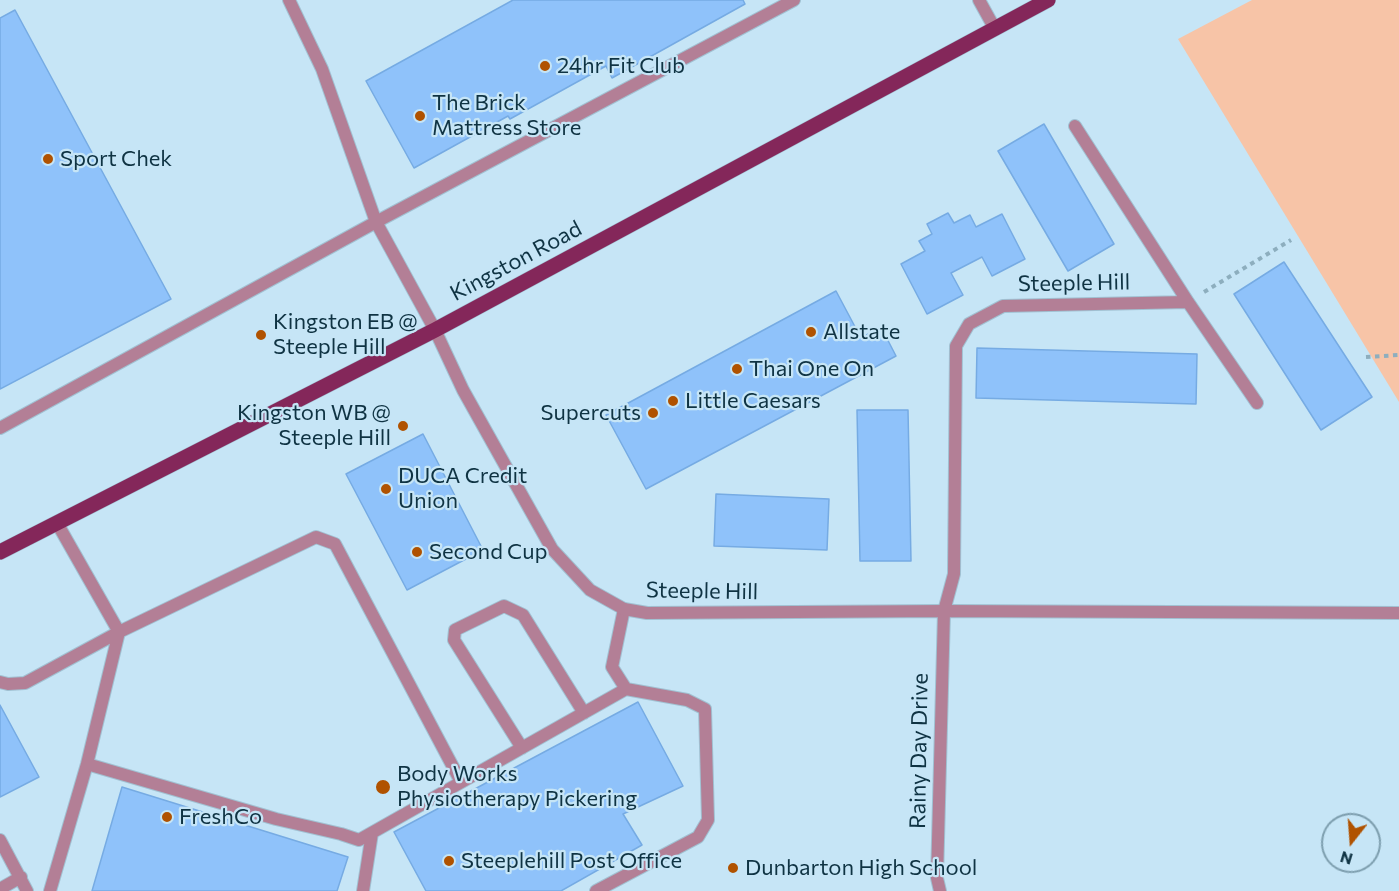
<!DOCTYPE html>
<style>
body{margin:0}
#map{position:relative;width:1399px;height:891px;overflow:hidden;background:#c6e5f6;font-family:Commissioner,sans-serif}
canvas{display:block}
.north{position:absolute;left:1321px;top:813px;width:60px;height:60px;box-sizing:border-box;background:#c6e5f6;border:2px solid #7d9eae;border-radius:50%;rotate:197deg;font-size:16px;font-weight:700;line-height:24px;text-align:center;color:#0f3343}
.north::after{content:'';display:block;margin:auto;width:21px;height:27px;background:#b05200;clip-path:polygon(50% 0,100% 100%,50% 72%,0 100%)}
</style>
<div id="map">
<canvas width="1399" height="891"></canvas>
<div class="north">N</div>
</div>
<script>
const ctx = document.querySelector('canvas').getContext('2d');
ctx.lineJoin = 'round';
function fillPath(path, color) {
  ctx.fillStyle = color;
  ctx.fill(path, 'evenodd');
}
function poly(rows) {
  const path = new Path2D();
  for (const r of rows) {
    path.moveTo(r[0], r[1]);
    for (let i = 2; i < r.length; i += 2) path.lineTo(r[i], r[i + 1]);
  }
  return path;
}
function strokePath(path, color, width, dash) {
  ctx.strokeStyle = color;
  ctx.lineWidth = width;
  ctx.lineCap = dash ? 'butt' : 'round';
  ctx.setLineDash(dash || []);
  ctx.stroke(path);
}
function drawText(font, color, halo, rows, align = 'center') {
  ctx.font = font + ' Commissioner,sans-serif';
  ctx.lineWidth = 4.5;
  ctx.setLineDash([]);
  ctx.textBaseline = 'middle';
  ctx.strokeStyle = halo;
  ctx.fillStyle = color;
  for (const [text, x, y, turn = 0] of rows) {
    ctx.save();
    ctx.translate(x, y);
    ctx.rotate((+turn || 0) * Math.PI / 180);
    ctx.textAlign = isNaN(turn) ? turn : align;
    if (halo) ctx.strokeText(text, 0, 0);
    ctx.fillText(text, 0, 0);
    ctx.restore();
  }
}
const green = poly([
 [1252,0,1399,0,1399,402,1178,39]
]);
const building = poly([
 [513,0,743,0,745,4,612,78,606,66,510,119,508,116,414,168,366,81,513,0],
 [15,10,171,299,0,389,0,18,15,10],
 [1044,124,1114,244,1068,271,998,151,1044,124],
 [948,213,954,223,970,215,976,227,1002,214,1025,259,992,276,982,257,951,273,963,295,927,314,901,264,925,251,919,241,932,234,927,224,948,213],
 [1284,262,1372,397,1321,430,1234,294,1284,262],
 [836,291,861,338,881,327,896,356,646,489,606,415,836,291],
 [977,348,1197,354,1196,404,976,398,977,348],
 [857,410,908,410,911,561,860,561,857,410],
 [423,434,483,550,407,590,346,474,423,434],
 [716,494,829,499,827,550,714,546,716,494],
 [638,702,683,786,623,814,642,845,561,891,426,891,394,832,638,702],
 [0,705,39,777,0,797,0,705],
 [122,787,348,857,337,891,92,891,122,787]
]);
const path = poly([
 [1204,292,1291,240],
 [1366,357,1399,355]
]);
const service = poly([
 [289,0,322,69,376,222,435,330],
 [979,0,995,29],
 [1075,126,1188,302,1257,403],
 [0,428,376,222,794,0],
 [944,611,954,574,956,346,969,324,1003,306,1188,302],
 [0,682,8,684,25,683,119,632,316,537,335,544,461,782],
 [522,748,454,640,455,630,504,606,523,615,584,713],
 [87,764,276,819,341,834,359,840,626,689],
 [0,840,27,891],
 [0,889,21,877],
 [50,891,87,764,119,632,57,523],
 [363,891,372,833],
 [596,891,698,837,708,820,705,709,687,700,626,689,612,667,624,609]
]);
const minor = poly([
 [435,330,463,390,552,549,590,590,624,609,647,613,944,611,1399,613],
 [940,891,937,878,944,611]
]);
const primary = poly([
 [0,552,435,330,1048,0]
]);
const markers = [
 [545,66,6,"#b05200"],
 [420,116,6,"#b05200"],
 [48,159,6,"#b05200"],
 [811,332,6,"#b05200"],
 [261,335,6,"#b05200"],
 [737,369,6,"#b05200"],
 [673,401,6,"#b05200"],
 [653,413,6,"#b05200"],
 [403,426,6,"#b05200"],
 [386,489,6,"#b05200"],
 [417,552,6,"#b05200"],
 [383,787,8,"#b05200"],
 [167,817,6,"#b05200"],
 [449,861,6,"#b05200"],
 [733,868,6,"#b05200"]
];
const poiNames = [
 ["24hr Fit Club",557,66],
 ["The Brick",432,103],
 ["Mattress Store",432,128],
 ["Sport Chek",60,159],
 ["Kingston EB @",273,322],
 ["Steeple Hill",273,347],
 ["Allstate",823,332],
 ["Thai One On",749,369],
 ["Little Caesars",685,401],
 ["Kingston WB @",391,413,"right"],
 ["Steeple Hill",391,438,"right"],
 ["Supercuts",641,413,"right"],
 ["DUCA Credit",398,476],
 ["Union",398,501],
 ["Second Cup",429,552],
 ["Body Works",397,774],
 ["Physiotherapy Pickering",397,799],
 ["FreshCo",179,817],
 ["Steeplehill Post Office",461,861],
 ["Dunbarton High School",745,868]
];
const streetNames = [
 ["Kingston Road",516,261,-28],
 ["Steeple Hill",1074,283,-1],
 ["Steeple Hill",702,591,1],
 ["Rainy Day Drive",919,751,-89]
];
fillPath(green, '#f7c4a7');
fillPath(building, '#8fc2fa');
strokePath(building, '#76abe3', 1.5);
strokePath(service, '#a1c1d2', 14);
strokePath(minor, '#a1c1d2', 14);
strokePath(primary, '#a1c1d2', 16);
strokePath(path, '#8daebe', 4, [4.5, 4.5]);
strokePath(service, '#b37f96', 12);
strokePath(minor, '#b37f96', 12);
strokePath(primary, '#84275a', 15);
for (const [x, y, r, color] of markers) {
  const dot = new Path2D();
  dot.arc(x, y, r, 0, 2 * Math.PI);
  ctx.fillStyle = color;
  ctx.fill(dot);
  strokePath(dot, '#c6e5f6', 2);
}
drawText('22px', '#0f3343', '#c6e5f6', poiNames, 'left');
drawText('22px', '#0f3343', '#c6e5f6', streetNames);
</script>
